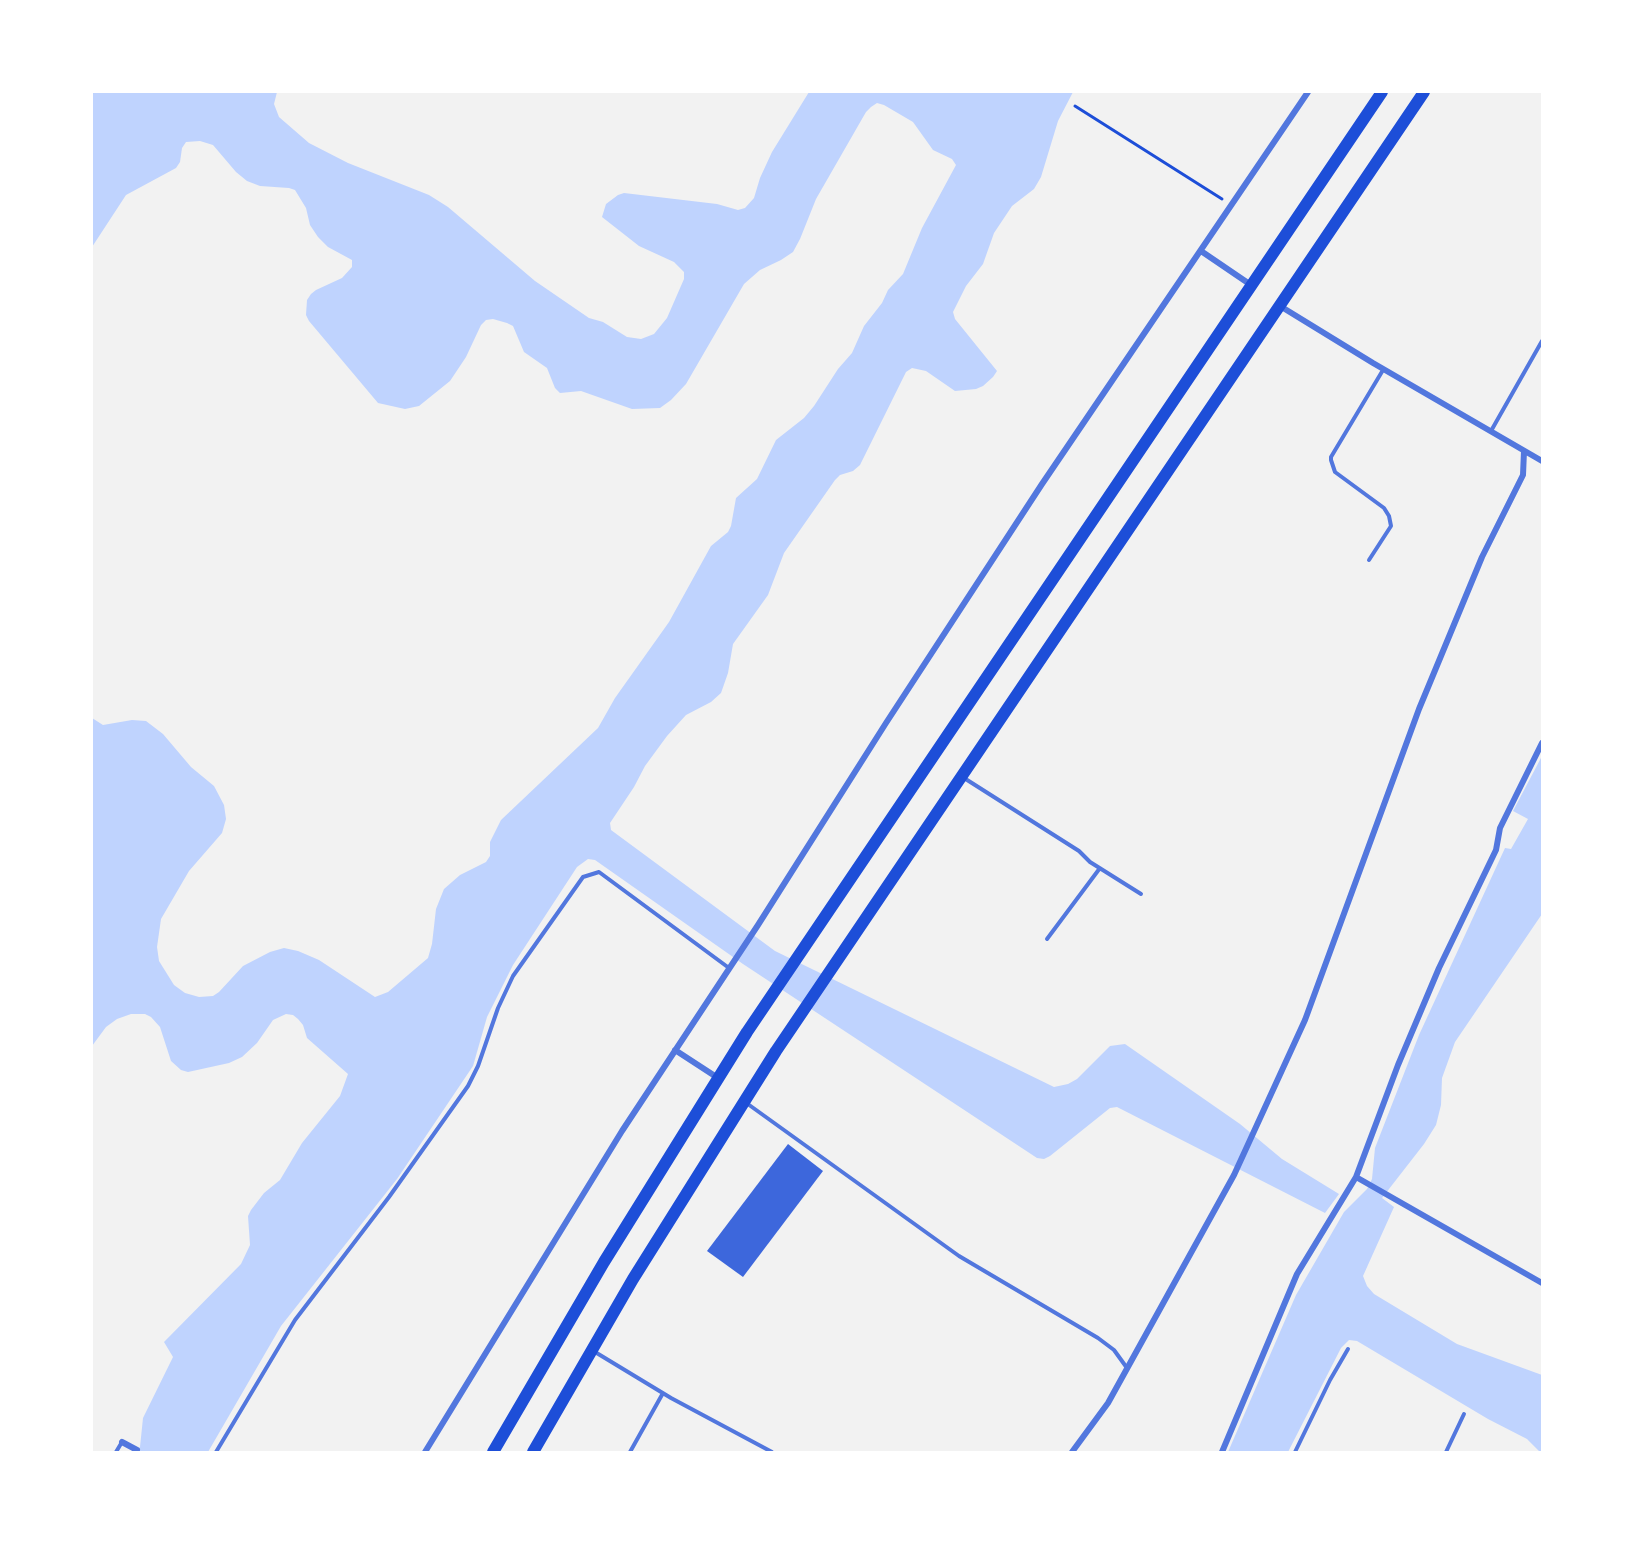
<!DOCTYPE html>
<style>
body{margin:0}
#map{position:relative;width:1634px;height:1544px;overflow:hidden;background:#f2f2f2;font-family:"Archivo Narrow",sans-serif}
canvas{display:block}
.frame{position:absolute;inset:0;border:93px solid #fff;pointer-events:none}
</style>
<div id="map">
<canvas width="1634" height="1544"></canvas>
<div class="frame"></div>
</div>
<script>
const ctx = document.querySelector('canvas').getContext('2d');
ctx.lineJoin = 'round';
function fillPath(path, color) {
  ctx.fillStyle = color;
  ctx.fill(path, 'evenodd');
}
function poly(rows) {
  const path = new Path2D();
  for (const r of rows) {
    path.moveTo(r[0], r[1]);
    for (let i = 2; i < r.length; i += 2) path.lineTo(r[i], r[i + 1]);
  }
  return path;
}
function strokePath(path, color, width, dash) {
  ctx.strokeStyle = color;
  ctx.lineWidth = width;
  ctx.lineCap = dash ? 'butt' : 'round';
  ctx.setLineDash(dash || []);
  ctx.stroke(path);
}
const water = poly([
 [92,92,277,92,274,104,279,117,309,143,348,163,429,195,448,207,535,281,589,318,603,322,627,337,641,339,654,334,667,318,684,279,684,272,674,262,639,246,602,217,606,204,618,195,624,193,717,204,738,210,745,208,754,198,760,178,772,152,809,92,1073,92,1058,121,1041,177,1034,189,1012,206,994,233,983,264,966,286,953,312,955,319,997,371,993,377,983,386,976,389,955,391,926,371,912,368,906,372,860,465,853,471,840,475,835,480,784,553,768,595,733,644,728,673,721,693,711,702,686,715,667,736,645,766,634,787,610,823,611,830,775,951,1054,1087,1068,1084,1077,1079,1110,1046,1125,1044,1240,1124,1282,1159,1339,1194,1325,1213,1117,1107,1110,1108,1050,1156,1044,1159,1037,1158,743,964,595,860,588,859,577,867,513,965,487,1017,473,1066,397,1179,281,1326,208,1452,136,1452,140,1447,143,1418,173,1357,164,1342,241,1264,250,1245,248,1216,251,1210,264,1193,280,1180,302,1143,340,1096,348,1074,307,1038,303,1025,298,1019,293,1015,286,1014,273,1020,257,1043,242,1057,229,1063,188,1072,181,1070,171,1061,160,1027,151,1017,145,1014,131,1014,117,1019,106,1027,92,1046,92,718,103,725,132,720,146,721,163,734,191,767,214,786,224,805,226,819,222,833,189,871,161,919,157,947,159,961,174,985,185,993,199,997,213,996,219,992,243,966,270,952,284,948,298,951,319,960,375,997,388,992,428,958,432,944,436,909,444,889,460,875,486,862,490,856,490,842,501,820,598,728,615,698,669,622,711,546,728,532,731,526,736,498,757,479,776,440,804,418,814,406,838,369,852,353,864,326,882,303,888,290,903,274,922,228,956,165,952,159,933,150,913,122,884,105,877,103,871,107,866,112,816,199,800,239,793,252,781,260,760,270,744,284,686,384,671,400,660,408,632,409,581,391,560,393,555,388,547,368,524,352,513,326,507,323,493,319,486,320,481,325,466,357,450,381,419,406,405,409,378,403,309,321,306,315,307,300,311,294,316,290,342,278,352,267,352,260,328,247,318,237,310,225,306,208,295,190,289,188,260,186,247,181,236,172,213,145,200,141,186,142,182,148,180,162,176,168,126,195,92,247],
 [1542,756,1542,914,1455,1042,1442,1078,1441,1105,1436,1125,1424,1144,1382,1198,1394,1207,1363,1276,1367,1286,1374,1294,1457,1344,1542,1375,1542,1452,1540,1452,1527,1439,1488,1419,1357,1341,1349,1340,1341,1348,1288,1452,1228,1452,1296,1295,1344,1212,1367,1189,1372,1179,1375,1148,1419,1035,1505,848,1511,849,1528,819,1513,811]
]);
const building = poly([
 [788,1144,823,1171,743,1277,707,1251]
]);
const path = poly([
 [1075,106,1222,199]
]);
const service = poly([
 [1491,431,1542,341],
 [1369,560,1391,526,1389,516,1384,508,1335,472,1331,460,1331,457,1383,370],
 [964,778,1079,851,1090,862,1141,894],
 [1047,939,1100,868],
 [745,1102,959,1256,1098,1338,1114,1350,1127,1368],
 [595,1352,671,1398,772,1452],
 [116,1452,122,1442],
 [216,1452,295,1320,389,1197,468,1086,478,1066,498,1008,513,976,583,877,599,872,729,968],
 [630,1452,663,1393],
 [1295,1452,1330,1380,1348,1349],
 [1446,1452,1464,1414]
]);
const minor = poly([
 [1201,251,1251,285],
 [1280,306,1373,363,1542,461],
 [675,1050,718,1078],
 [1356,1177,1542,1283],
 [122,1442,137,1450],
 [425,1452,622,1131,758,925,886,723,1042,484,1308,92],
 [1072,1452,1108,1403,1234,1175,1305,1020,1419,709,1482,557,1523,475,1524,451],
 [1222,1452,1297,1274,1356,1177,1398,1065,1439,968,1496,850,1500,828,1542,743]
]);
const primary = poly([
 [493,1452,604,1262,747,1032,1382,92],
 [533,1452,633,1279,776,1051,1424,92]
]);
fillPath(water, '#bfd3fe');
fillPath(building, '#3d67dc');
strokePath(path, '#1d4ed8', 3);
strokePath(service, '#5277de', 4);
strokePath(minor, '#5277de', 6);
strokePath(primary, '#1d4ed8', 12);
</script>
